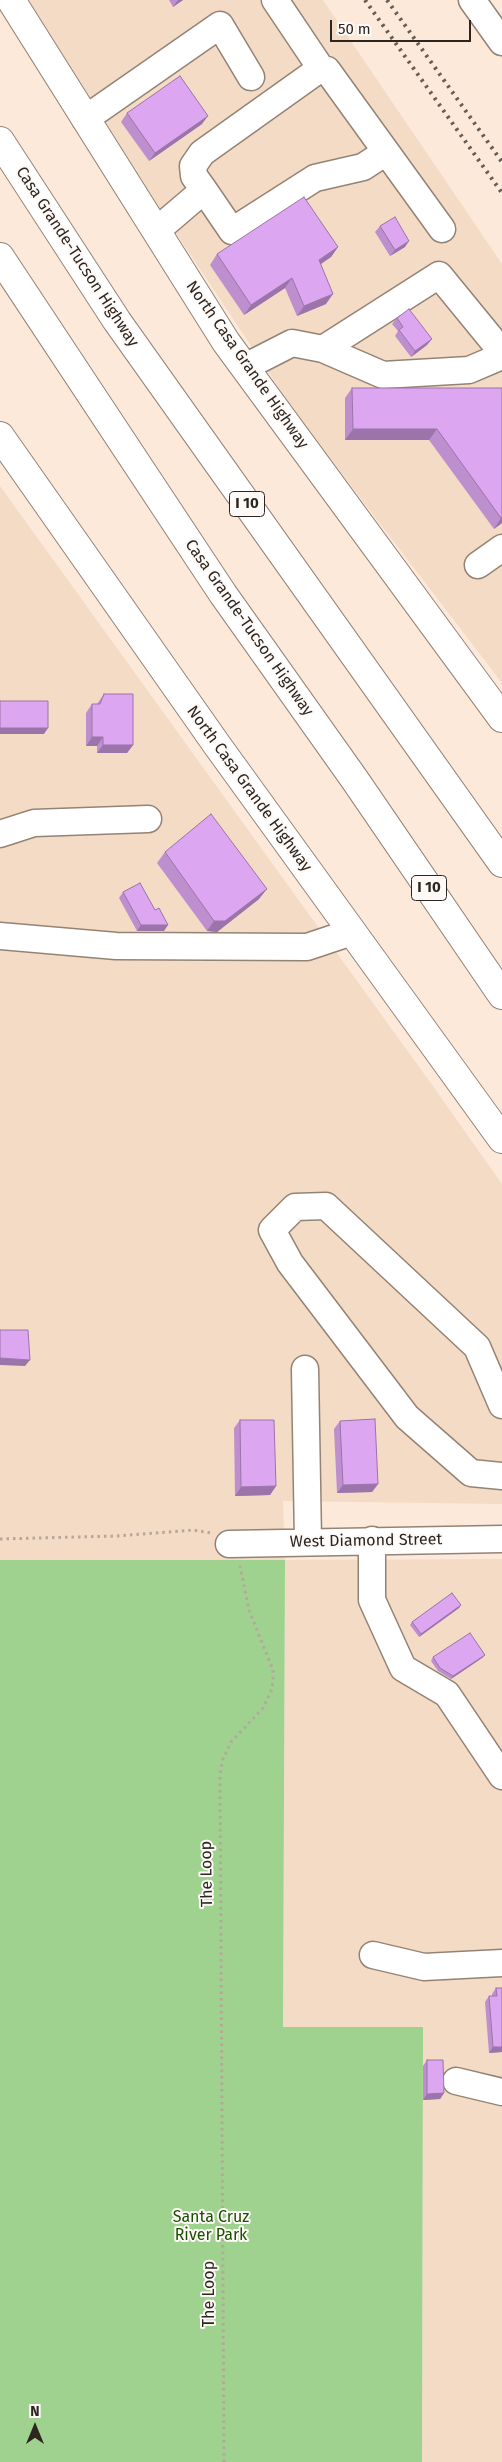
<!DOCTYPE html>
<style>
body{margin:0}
#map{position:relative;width:502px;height:2462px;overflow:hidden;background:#fce9da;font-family:"Fira Sans",sans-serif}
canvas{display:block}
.north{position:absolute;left:10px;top:2402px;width:50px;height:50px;-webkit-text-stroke:4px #fdf9f6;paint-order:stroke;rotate:0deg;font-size:14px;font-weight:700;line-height:20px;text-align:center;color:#2c2520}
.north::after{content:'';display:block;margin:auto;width:18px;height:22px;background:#2c2520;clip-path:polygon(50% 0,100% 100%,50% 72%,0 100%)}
.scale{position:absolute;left:330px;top:20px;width:141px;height:22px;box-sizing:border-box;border:2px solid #2c2520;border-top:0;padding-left:6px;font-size:15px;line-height:18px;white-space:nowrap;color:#2c2520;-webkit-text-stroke:4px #fdf9f6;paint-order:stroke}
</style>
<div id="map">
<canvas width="502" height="2462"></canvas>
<div class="north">N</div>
<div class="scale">50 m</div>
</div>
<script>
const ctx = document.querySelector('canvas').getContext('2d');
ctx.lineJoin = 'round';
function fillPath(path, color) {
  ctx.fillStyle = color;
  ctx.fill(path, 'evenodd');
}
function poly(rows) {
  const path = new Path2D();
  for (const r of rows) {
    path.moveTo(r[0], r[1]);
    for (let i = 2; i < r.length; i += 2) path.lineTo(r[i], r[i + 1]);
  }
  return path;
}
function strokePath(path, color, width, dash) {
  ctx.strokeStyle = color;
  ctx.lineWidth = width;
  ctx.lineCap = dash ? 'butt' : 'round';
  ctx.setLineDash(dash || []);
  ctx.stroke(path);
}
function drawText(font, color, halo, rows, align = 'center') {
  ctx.font = font + ' "Fira Sans",sans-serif';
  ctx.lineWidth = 4;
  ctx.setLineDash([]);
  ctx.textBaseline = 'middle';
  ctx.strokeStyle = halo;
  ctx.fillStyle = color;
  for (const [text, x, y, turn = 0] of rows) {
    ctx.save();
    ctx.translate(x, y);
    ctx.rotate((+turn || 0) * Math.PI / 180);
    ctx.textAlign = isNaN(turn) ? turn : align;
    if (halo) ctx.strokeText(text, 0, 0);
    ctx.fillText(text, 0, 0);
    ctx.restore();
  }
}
const built = poly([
 [21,0,323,0,502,264,502,683,299,418],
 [0,486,435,1089,502,1184,502,1504,283,1501,285,1560,502,1559,502,2462,422,2462,423,2027,283,2027,285,1560,0,1560]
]);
const green = poly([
 [0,1560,285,1560,283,2027,423,2027,422,2462,0,2462]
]);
const path = poly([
 [0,1539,117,1536,193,1530,211,1533],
 [224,2462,220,1774,223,1759,231,1742,263,1708,272,1689,273,1680,273,1670,249,1610,240,1566]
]);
const minor = poly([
 [275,0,322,70],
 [472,0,502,42],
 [85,119,220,25,251,77],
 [204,190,232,231,315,178,363,167,386,152],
 [156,231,204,190,194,176,193,166,202,153,317,71,327,70,442,229],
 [323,349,439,275,502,352],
 [245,367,292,343,323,349,383,375,469,370,502,356],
 [478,565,502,548],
 [0,834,34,823,148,819],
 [0,936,116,946,307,947,352,932],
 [305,1369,308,1541],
 [502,1405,477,1347,326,1206,295,1207,272,1230,290,1263,407,1417,471,1473,502,1476],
 [372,1540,372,1600,403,1668,447,1694,502,1776],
 [229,1544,502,1539],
 [373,1955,424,1967,502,1963],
 [456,2081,502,2092]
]);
const major = poly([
 [11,0,226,342,502,718],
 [0,436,217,745,502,1139]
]);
const highway = poly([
 [0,141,117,321,502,863],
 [0,257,223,594,355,780,502,995]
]);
const rail = poly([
 [365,0,502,193],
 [387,0,502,162]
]);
const wall = poly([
 [169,0,183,0,173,7],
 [127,113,202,124,149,161,121,122],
 [380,226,405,247,390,256,375,232],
 [338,247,331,257,321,264,326,304,297,316,285,288,244,315,210,265,217,254],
 [397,318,427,345,411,357,395,336,398,331,392,324],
 [352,388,502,388,502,523,494,529,429,440,345,440,345,398],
 [104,694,133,745,127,753,97,753,97,746,86,746,86,713,92,704,97,704],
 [165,852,259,899,217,932,207,931,157,863],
 [123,892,164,931,137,931,119,898],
 [240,1420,276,1486,270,1495,235,1496,234,1428],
 [340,1421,378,1484,372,1492,337,1493,334,1429],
 [461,1605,459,1608,419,1637,410,1625,412,1622],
 [485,1655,482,1658,451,1679,438,1671,431,1661,433,1657],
 [496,1988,502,1988,502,2052,489,2053,485,2002,489,1996,492,1996,492,1994],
 [427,2060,444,2093,440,2099,423,2100,423,2066]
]);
const shadedWall = poly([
 [178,0,183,0,173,7],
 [208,116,202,124,149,161,155,153],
 [409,241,405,247,390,256,395,250],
 [338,247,331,257,312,270,319,260],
 [292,278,285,288,244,315,251,305],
 [333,294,326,304,297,316,304,306],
 [432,339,427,345,411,357,415,351],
 [353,429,437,429,429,440,345,440],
 [502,517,502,523,494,529,501,518],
 [0,728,48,728,44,734,0,734],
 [92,737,103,737,97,746,86,746],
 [103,745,133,745,127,753,97,753],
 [267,889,259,899,217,932,207,931,214,921],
 [141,925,168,925,164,931,137,931],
 [0,1358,30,1360,25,1366,0,1365],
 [378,1484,372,1492,337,1493,343,1485],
 [276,1486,270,1495,235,1496,241,1487],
 [461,1605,459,1608,419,1637,421,1634],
 [485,1655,482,1658,451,1679,453,1676],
 [493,2047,502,2047,502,2052,489,2053],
 [444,2093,440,2099,423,2100,427,2094]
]);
const building = poly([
 [180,76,208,116,155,153,127,113,180,76],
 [304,197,338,247,319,260,333,294,304,306,292,278,251,305,217,254,304,197],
 [395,217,409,241,395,250,380,226,395,217],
 [409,309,432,339,415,351,399,330,403,327,397,318,409,309],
 [352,388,502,388,502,517,501,518,437,429,353,429,352,388],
 [104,694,133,694,133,745,103,745,103,737,92,737,92,704,100,704,104,694],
 [0,701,48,701,48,728,0,728,0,701],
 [211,814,267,889,225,921,214,921,165,852,211,814],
 [140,883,155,910,159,908,168,925,141,925,123,892,140,883],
 [0,1330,28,1330,30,1360,0,1358,0,1330],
 [375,1419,378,1484,343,1485,340,1421,375,1419],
 [240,1420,274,1420,276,1486,241,1487,240,1420],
 [452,1593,461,1605,421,1634,412,1622,452,1593],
 [470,1633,485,1655,453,1676,440,1668,433,1657,470,1633],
 [496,1988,502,1988,502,2047,493,2047,489,1996,497,1996,496,1988],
 [427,2060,443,2060,444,2093,427,2094,427,2060]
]);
const shields = [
 [247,504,35],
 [429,888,35]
];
const shieldNames = [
 ["I 10",247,504],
 ["I 10",429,888]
];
const streetNames = [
 ["Casa Grande-Tucson Highway",77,257,57],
 ["North Casa Grande Highway",247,365,55],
 ["Casa Grande-Tucson Highway",249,628,55],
 ["North Casa Grande Highway",249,789,54],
 ["West Diamond Street",366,1541,-1],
 ["The Loop",207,1874,-91],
 ["The Loop",210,2294,-90]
];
const parkNames = [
 ["Santa Cruz",211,2218],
 ["River Park",211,2236]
];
fillPath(built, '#f4dbc6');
fillPath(green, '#9fd18f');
strokePath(minor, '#948375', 29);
strokePath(major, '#948375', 30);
strokePath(highway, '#948375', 30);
strokePath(path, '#b6a79b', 3, [2.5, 4]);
strokePath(minor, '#fff', 26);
strokePath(major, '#fff', 28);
strokePath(highway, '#fff', 28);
strokePath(rail, '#665c54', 4, [2.5, 5]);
fillPath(wall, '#be8fcf');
fillPath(shadedWall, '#9b74a9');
fillPath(building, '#dda6f1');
strokePath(building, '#9b74a9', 1);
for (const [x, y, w] of shields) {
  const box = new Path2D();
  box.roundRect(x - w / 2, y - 12.5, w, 25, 4);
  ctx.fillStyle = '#fdf9f6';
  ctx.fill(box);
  strokePath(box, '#2c2520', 1);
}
drawText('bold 15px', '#2c2520', null, shieldNames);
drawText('16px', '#2c2520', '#fdf9f6', streetNames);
drawText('16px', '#194e00', '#fdf9f6', parkNames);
</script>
